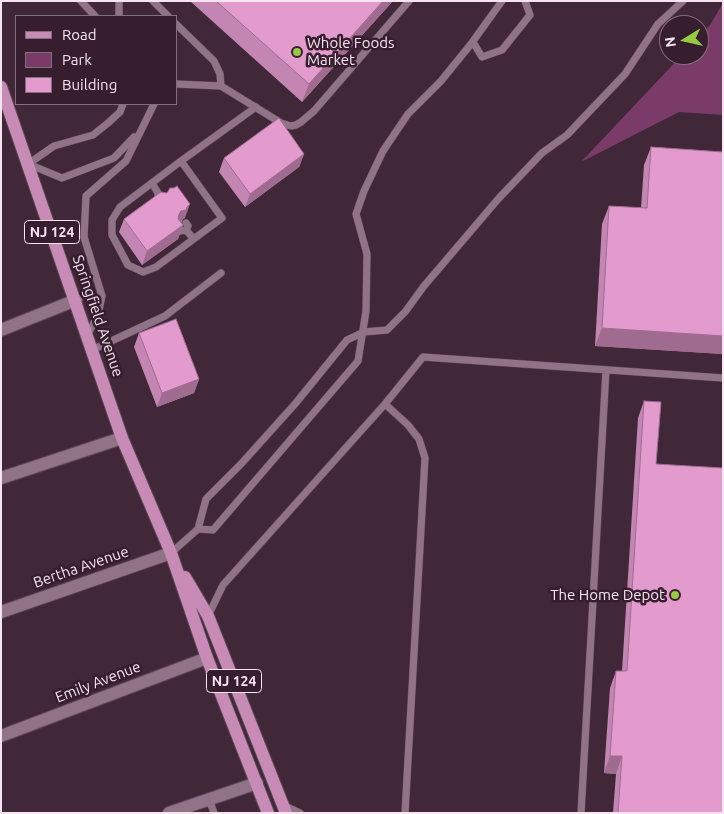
<!DOCTYPE html>
<style>
body{margin:0}
#map{position:relative;width:724px;height:814px;overflow:hidden;background:#412839;font-family:Ubuntu,sans-serif}
canvas{display:block}
.frame{position:absolute;inset:0;border:2px solid #f5e5ef;pointer-events:none}
.legend{position:absolute;left:15px;top:15px;width:162px;height:90px;box-sizing:border-box;background:#361e2f;border:1px solid #826e7c;margin:0;padding:6px 9px;list-style:none;font-size:15px;color:#f5e5ef}
.legend li{display:flex;align-items:center;gap:10px;height:25px}
.legend b{width:25px;border:1px solid #826e7c}
.north{position:absolute;left:659px;top:15px;width:50px;height:50px;box-sizing:border-box;background:#361e2f;border:1px solid #826e7c;border-radius:50%;rotate:261deg;font-size:14px;font-weight:700;line-height:20px;text-align:center;color:#f5e5ef}
.north::after{content:'';display:block;margin:auto;width:18px;height:22px;background:#95cc3b;clip-path:polygon(50% 0,100% 100%,50% 72%,0 100%)}
</style>
<div id="map">
<canvas width="724" height="814"></canvas>
<div class="frame"></div>
<ul class="legend">
<li><b style="height:6px;background:#c78bb5"></b>Road</li>
<li><b style="height:14px;background:#7a3b69"></b>Park</li>
<li><b style="height:14px;background:#e39bce"></b>Building</li>
</ul>
<div class="north">N</div>
</div>
<script>
const ctx = document.querySelector('canvas').getContext('2d');
ctx.lineJoin = 'round';
function fillPath(path, color) {
  ctx.fillStyle = color;
  ctx.fill(path, 'evenodd');
}
function poly(rows) {
  const path = new Path2D();
  for (const r of rows) {
    path.moveTo(r[0], r[1]);
    for (let i = 2; i < r.length; i += 2) path.lineTo(r[i], r[i + 1]);
  }
  return path;
}
function strokePath(path, color, width, dash) {
  ctx.strokeStyle = color;
  ctx.lineWidth = width;
  ctx.lineCap = dash ? 'butt' : 'round';
  ctx.setLineDash(dash || []);
  ctx.stroke(path);
}
function drawText(font, color, halo, rows, align = 'center') {
  ctx.font = font + ' Ubuntu,sans-serif';
  ctx.lineWidth = 5;
  ctx.setLineDash([]);
  ctx.textBaseline = 'middle';
  ctx.strokeStyle = halo;
  ctx.fillStyle = color;
  for (const [text, x, y, turn = 0] of rows) {
    ctx.save();
    ctx.translate(x, y);
    ctx.rotate((+turn || 0) * Math.PI / 180);
    ctx.textAlign = isNaN(turn) ? turn : align;
    if (halo) ctx.strokeText(text, 0, 0);
    ctx.fillText(text, 0, 0);
    ctx.restore();
  }
}
const green = poly([
 [723,3,723,115,679,112,581,162,682,55,699,55,699,36,710,25]
]);
const lane = poly([
 [81,1,95,16],
 [119,1,119,16],
 [153,1,168,16],
 [176,24,214,61,220,74,221,86],
 [473,42,482,57,502,50,530,15,525,1],
 [176,84,221,86,281,123,291,126,296,125,301,122,314,111,409,1],
 [181,161,222,218,156,267,143,272,128,265,112,235,112,220,120,207,181,161,256,107],
 [28,164,62,178,114,158,134,137],
 [28,164,54,146,93,135,108,123,120,112,123,104],
 [152,183,158,193,158,201],
 [179,229,180,231,186,230,193,238],
 [186,230,188,226,186,223],
 [87,336,98,315,102,296,84,237,86,196,126,161,154,104],
 [92,350,165,316,221,273],
 [385,404,408,425,419,439,425,458,405,813],
 [198,529,213,530,358,361,366,311,367,254,356,214,364,191,383,151,408,114,441,81,471,44,502,1],
 [171,553,198,529,206,499,241,464,295,404,347,340,364,332,387,330,405,312,424,286,499,198,542,153,567,135,625,74,658,24,683,1],
 [208,616,223,585,385,404,423,357,723,378],
 [209,799,214,813],
 [283,805,300,813],
 [581,813,606,370]
]);
const street = poly([
 [1,330,76,300],
 [1,478,122,438],
 [1,612,171,553],
 [1,736,207,658],
 [169,813,257,783]
]);
const primary = poly([
 [1,87,122,438,171,553,207,658,268,813],
 [185,577,208,616,286,813]
]);
const wall = poly([
 [190,1,393,1,302,102],
 [651,147,723,152,723,354,595,346,602,224,609,206,641,208,644,165],
 [304,154,299,167,245,207,219,172,224,158],
 [185,218,183,219,181,223,183,225,178,239,142,265,119,232,124,219],
 [139,333,199,379,194,393,157,407,134,347],
 [644,401,656,464,723,813,613,813,616,774,604,773,610,688,616,671,622,671,638,418]
]);
const shadedWall = poly([
 [383,1,393,1,302,102,309,84],
 [304,154,299,167,245,207,250,194],
 [190,204,185,218,183,219,181,224,176,225,179,214,181,211],
 [183,225,178,239,142,265,147,251],
 [602,328,723,336,723,354,595,346],
 [199,379,194,393,157,407,162,393],
 [610,756,622,756,616,774,604,773]
]);
const building = poly([
 [216,1,383,1,309,84,216,1],
 [279,118,304,154,250,194,224,158,279,118],
 [651,147,723,152,723,336,602,328,609,206,647,208,651,147],
 [177,186,190,204,187,207,186,210,181,211,179,214,178,219,183,225,147,251,124,219,161,192,167,193,170,188,174,188,177,186],
 [176,319,199,379,162,393,139,333,176,319],
 [644,401,661,402,656,464,723,468,723,813,618,813,622,756,610,756,616,671,627,671,644,401]
]);
const markers = [
 [297,52,5,"#95cc3b"],
 [675,595,5,"#95cc3b"]
];
const shields = [
 [52,232,55],
 [234,681,55]
];
const shieldNames = [
 ["NJ 124",52,232],
 ["NJ 124",234,681]
];
const poiNames = [
 ["Whole Foods",307,43],
 ["Market",307,60],
 ["The Home Depot",665,595,"right"]
];
const streetNames = [
 ["Springfield Avenue",98,316,71],
 ["Bertha Avenue",81,567,-19],
 ["Emily Avenue",98,682,-21]
];
fillPath(green, '#7a3b69');
strokePath(lane, '#5d4757', 8);
strokePath(street, '#5d4757', 14);
strokePath(primary, '#5d4757', 14);
strokePath(lane, '#907387', 7);
strokePath(street, '#907387', 12);
strokePath(primary, '#c78bb5', 12);
fillPath(wall, '#c385b1');
fillPath(shadedWall, '#9f6c90');
fillPath(building, '#e39bce');
strokePath(building, '#9f6c90', 1);
for (const [x, y, r, color] of markers) {
  const dot = new Path2D();
  dot.arc(x, y, r, 0, 2 * Math.PI);
  ctx.fillStyle = color;
  ctx.fill(dot);
  strokePath(dot, '#361e2f', 2);
}
for (const [x, y, w] of shields) {
  const box = new Path2D();
  box.roundRect(x - w / 2, y - 11.5, w, 23, 4);
  ctx.fillStyle = '#361e2f';
  ctx.fill(box);
  strokePath(box, '#f5e5ef', 1);
}
drawText('bold 14px', '#f5e5ef', null, shieldNames);
drawText('15px', '#f5e5ef', '#361e2f', poiNames, 'left');
drawText('15px', '#f5e5ef', '#361e2f', streetNames);
</script>
